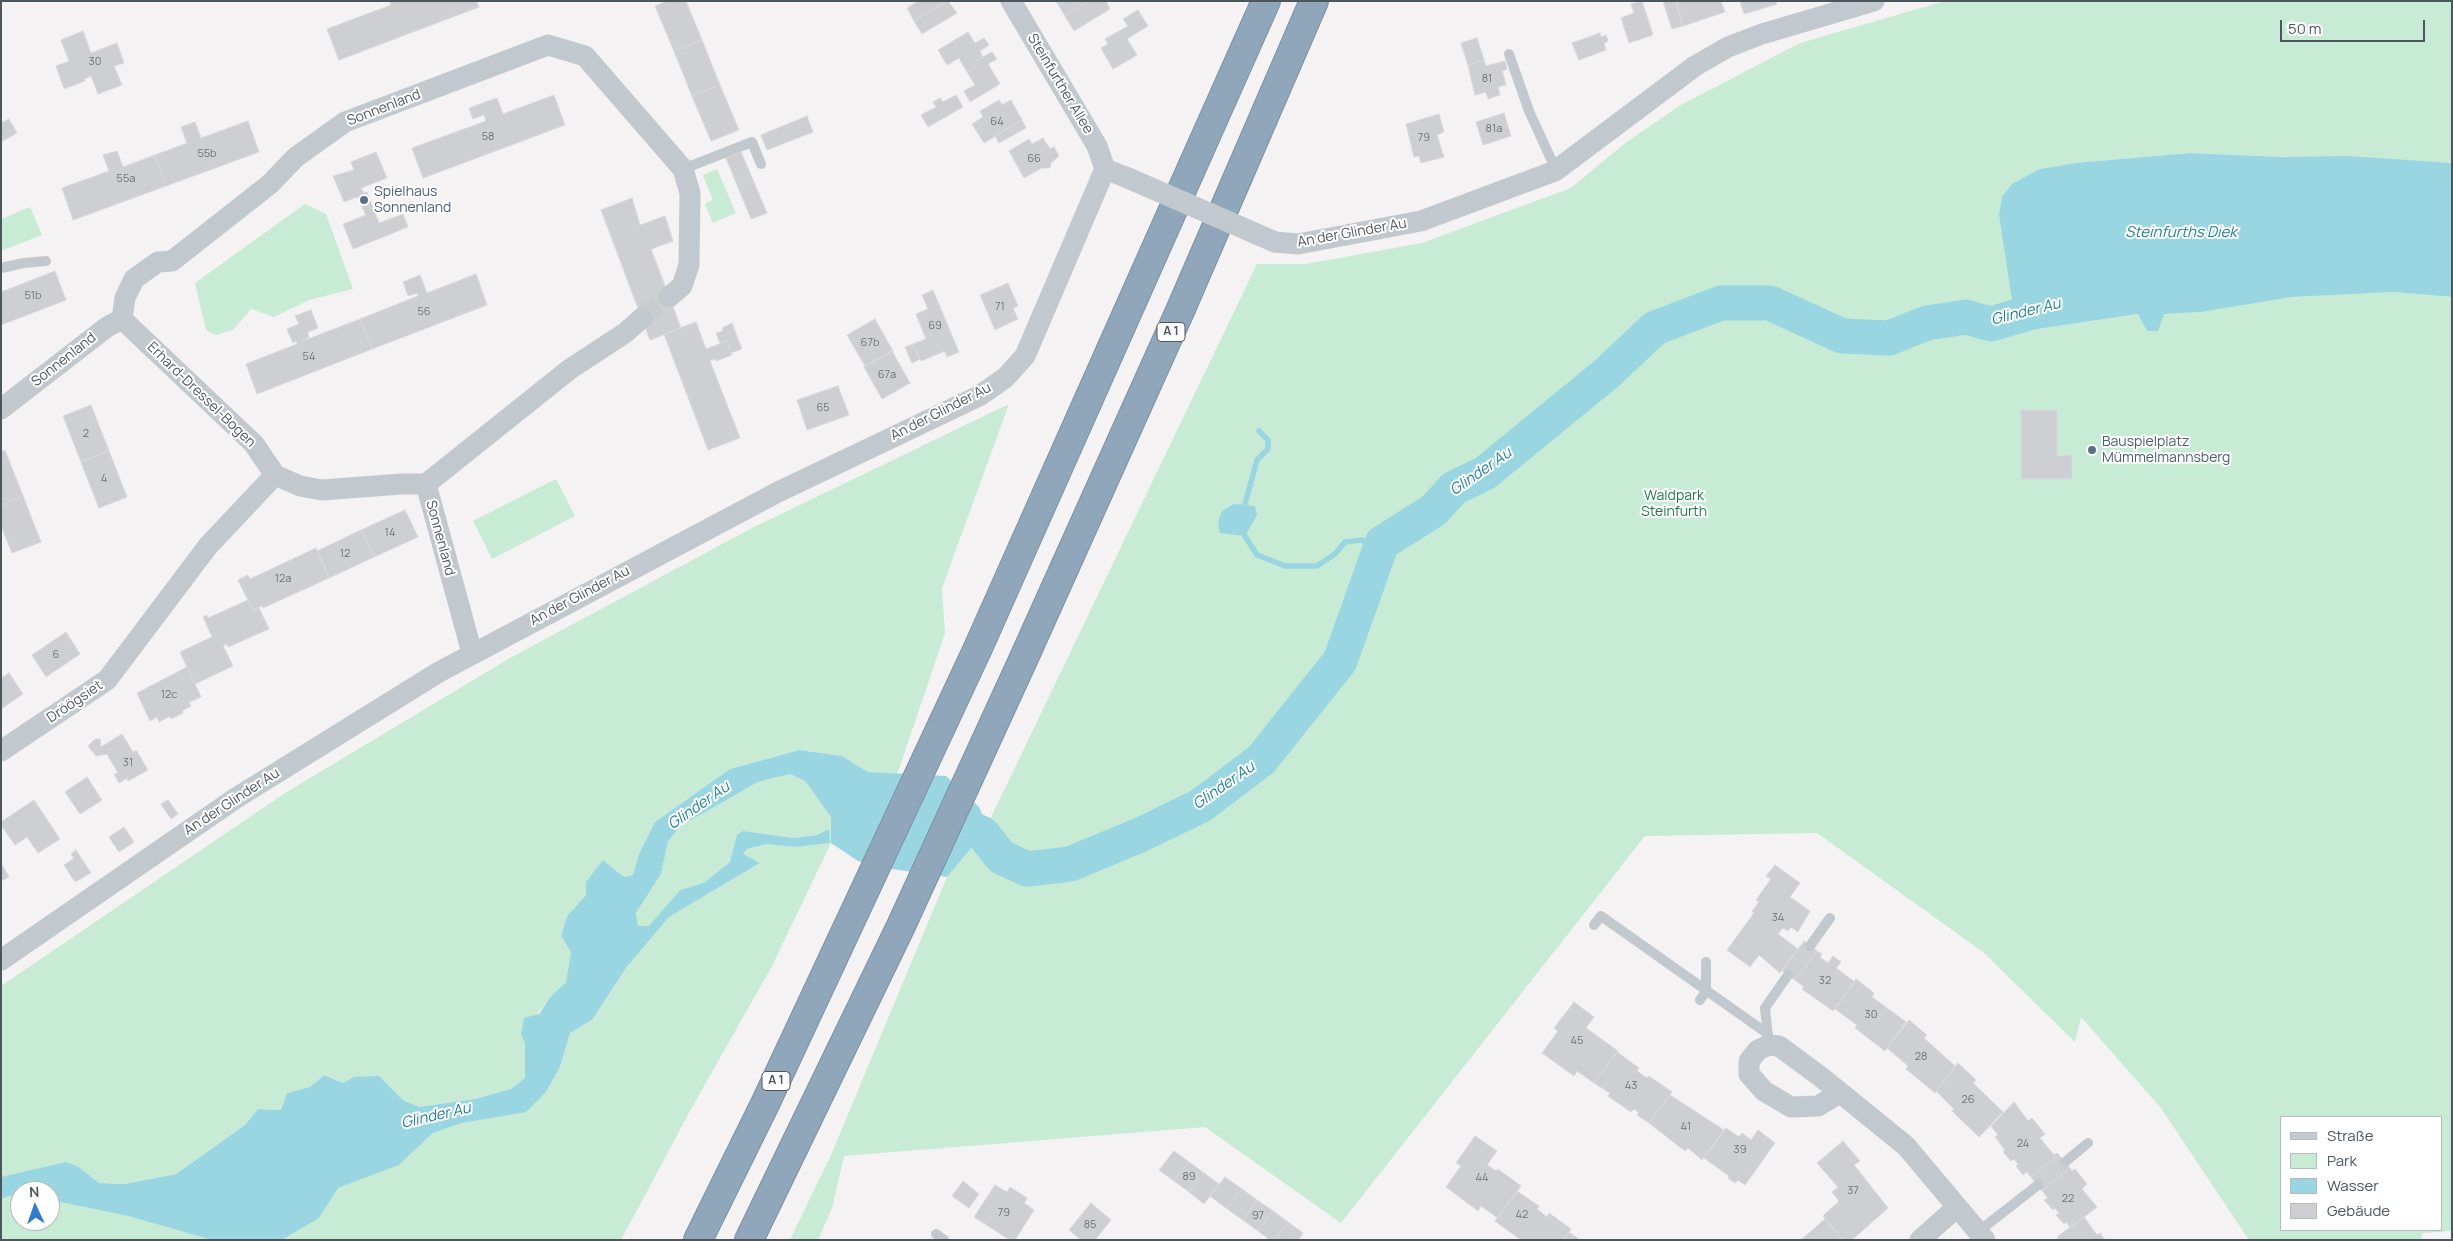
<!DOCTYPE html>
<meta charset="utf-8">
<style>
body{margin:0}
#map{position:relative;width:2453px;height:1241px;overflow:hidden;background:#f4f2f2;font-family:Manrope,sans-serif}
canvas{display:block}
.frame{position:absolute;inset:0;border:2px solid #4c565d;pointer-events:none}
.legend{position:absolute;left:2280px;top:1116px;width:162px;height:115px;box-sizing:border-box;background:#fff;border:1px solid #b7bbbe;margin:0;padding:6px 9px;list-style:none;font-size:15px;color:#4c565d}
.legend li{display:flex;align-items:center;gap:10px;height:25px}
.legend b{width:25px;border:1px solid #b7bbbe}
.north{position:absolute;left:10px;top:1181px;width:50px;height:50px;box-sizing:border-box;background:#fff;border:1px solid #b7bbbe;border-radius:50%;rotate:357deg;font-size:14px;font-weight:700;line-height:20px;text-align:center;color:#4c565d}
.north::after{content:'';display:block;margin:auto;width:18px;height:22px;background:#327cce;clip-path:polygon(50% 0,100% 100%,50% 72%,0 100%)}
.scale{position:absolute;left:2280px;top:20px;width:145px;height:22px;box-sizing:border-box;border:2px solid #4c565d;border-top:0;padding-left:6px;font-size:15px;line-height:18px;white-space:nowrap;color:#4c565d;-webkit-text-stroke:4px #fff;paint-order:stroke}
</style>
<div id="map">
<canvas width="2453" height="1241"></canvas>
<div class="frame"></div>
<ul class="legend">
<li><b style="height:6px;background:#c2c9ce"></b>Straße</li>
<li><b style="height:14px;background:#c7ebd4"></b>Park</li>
<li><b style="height:14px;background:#9ad6e2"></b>Wasser</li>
<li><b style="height:14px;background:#cdcfd3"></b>Gebäude</li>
</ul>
<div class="north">N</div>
<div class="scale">50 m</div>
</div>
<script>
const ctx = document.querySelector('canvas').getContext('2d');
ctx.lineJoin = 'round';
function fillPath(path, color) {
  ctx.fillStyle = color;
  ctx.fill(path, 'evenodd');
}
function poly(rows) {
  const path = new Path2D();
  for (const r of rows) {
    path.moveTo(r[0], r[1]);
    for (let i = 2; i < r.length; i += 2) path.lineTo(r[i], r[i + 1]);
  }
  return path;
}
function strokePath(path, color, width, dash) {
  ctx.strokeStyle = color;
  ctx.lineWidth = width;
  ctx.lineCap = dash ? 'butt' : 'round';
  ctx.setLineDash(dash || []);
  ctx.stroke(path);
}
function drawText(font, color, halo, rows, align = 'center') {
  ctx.font = font + ' Manrope,sans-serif';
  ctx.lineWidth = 4;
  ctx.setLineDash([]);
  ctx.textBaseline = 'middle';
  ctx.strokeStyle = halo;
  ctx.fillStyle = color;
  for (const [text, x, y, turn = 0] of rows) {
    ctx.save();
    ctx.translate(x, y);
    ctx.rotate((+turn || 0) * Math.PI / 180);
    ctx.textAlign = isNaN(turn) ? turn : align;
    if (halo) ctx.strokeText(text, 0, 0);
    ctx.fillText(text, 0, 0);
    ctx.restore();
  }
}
const green = poly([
 [1945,1,2452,1,2452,163,2190,153,2075,163,2040,169,1999,215,2011,284,2012,300,2003,303,2005,325,2021,329,2031,330,2139,314,2147,331,2164,314,2201,312,2293,297,2394,292,2452,297,2452,1231,2422,1233,2421,1240,2249,1240,2161,1108,2081,1017,2075,1042,1983,952,1817,833,1645,836,1341,1223,1205,1127,844,1156,832,1208,818,1240,790,1240,831,1155,947,877,983,834,1257,264,1306,264,1422,243,1571,188,1624,144,1679,106,1800,43],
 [2282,1117,2442,1117,2442,1230,2282,1230],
 [717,169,736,213,713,223,705,204,713,200,703,175],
 [305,204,326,214,353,289,309,300,274,317,251,309,233,330,216,335,206,330,195,283],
 [30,207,42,235,1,251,1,219],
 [1009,404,942,588,945,633,897,775,868,772,842,756,799,750,747,764,730,769,655,822,639,854,633,875,624,877,603,860,586,895,567,916,561,936,571,952,566,982,551,996,521,1035,525,1043,525,1078,511,1089,475,1099,419,1107,403,1100,379,1077,354,1077,343,1083,324,1075,310,1087,287,1093,281,1110,258,1109,245,1125,176,1174,125,1184,99,1183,79,1167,1,1177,1,986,285,793,510,658,750,529],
 [556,479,575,516,492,559,473,521],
 [790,774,805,781,831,817,831,843,771,968,691,1109,621,1240,268,1240,319,1218,337,1188,399,1165,433,1133,462,1123,526,1111,546,1092,560,1067,570,1033,592,1020,626,968,669,917,759,864,743,854,747,849,767,844,795,847,829,829,817,835,793,838,743,831,737,834,730,862,704,884,680,890,649,927,638,926,636,913,661,874,668,842,679,827,758,782],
 [10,1196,20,1197,20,1221,50,1221,50,1200,128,1216,212,1240,1,1240,1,1199]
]);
const water = poly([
 [2190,153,2285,157,2348,156,2452,163,2452,297,2394,292,2293,297,2201,312,2164,314,2158,331,2147,331,2138,314,2031,330,2005,325,2003,302,2012,300,1999,215,2002,197,2012,184,2040,169,2075,163],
 [1234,504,1255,506,1257,515,1245,536,1220,533,1218,522,1222,511],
 [799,750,842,756,868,772,946,776,979,807,987,825,983,834,947,877,885,868,858,861,831,843,831,817,805,781,790,774,758,782,679,827,668,842,661,874,636,913,638,926,649,926,680,890,704,883,730,862,737,834,743,831,793,838,817,835,829,829,830,843,795,847,767,844,747,849,743,854,760,863,669,917,626,968,592,1020,570,1033,560,1067,546,1092,526,1112,462,1123,433,1133,399,1165,338,1188,319,1218,283,1239,212,1240,128,1216,50,1200,50,1191,20,1191,20,1197,10,1196,1,1199,1,1177,66,1162,79,1167,99,1183,125,1184,176,1174,245,1125,258,1109,281,1110,287,1093,310,1087,324,1075,343,1083,354,1077,379,1076,403,1100,419,1107,475,1099,511,1089,525,1078,525,1043,521,1035,524,1018,539,1014,551,996,566,982,571,952,561,936,567,916,586,895,586,882,603,860,624,877,633,875,639,854,655,822,730,769]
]);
const stream = poly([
 [1245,504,1257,460,1268,449,1268,440,1259,431],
 [1245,536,1257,555,1285,566,1317,566,1335,554,1345,542,1362,540,1371,548,1376,561]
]);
const river = poly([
 [938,822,972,829,983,834,1001,857,1027,869,1070,864,1140,835,1200,806,1261,760,1340,661,1382,543,1434,510,1454,488,1485,473,1606,374,1655,328,1721,303,1770,303,1842,336,1889,338,1927,323,1966,317,1991,324,2049,307]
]);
const building = poly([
 [390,1,476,1,479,7,339,60,327,29,391,5,390,1],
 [667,1,686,1,702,40,674,51,655,6,667,1],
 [918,1,948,1,914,21,907,8,918,1],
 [948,1,957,13,922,34,914,21,948,1],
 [1056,1,1088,1,1065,16,1056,1],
 [1088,1,1106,1,1110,9,1074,31,1065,16,1088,1],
 [1642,1,1653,35,1629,43,1621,18,1634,13,1631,4,1642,1],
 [1663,1,1676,1,1683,26,1672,29,1663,1],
 [1681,1,1721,1,1725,12,1683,26,1676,3,1681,1],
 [1740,1,1776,1,1777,4,1744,14,1740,1],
 [1138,10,1148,26,1127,39,1137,55,1113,69,1101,48,1108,44,1105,39,1128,26,1123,19,1138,10],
 [83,31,91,53,117,43,124,63,114,66,122,85,98,94,91,76,84,79,85,81,64,89,56,66,69,61,61,40,83,31],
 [968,32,975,43,984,38,989,45,980,51,983,57,975,61,978,65,967,72,959,58,947,65,938,50,968,32],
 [1600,33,1601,37,1606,35,1608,41,1604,43,1606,50,1579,60,1572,43,1600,33],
 [1477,38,1484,60,1468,65,1461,43,1477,38],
 [702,40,720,85,692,96,674,51,702,40],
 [992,52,997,59,988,64,1000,84,970,102,964,91,975,85,967,72,978,65,975,61,992,52],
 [1484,60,1486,66,1505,61,1507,69,1502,71,1506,85,1498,87,1500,95,1488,99,1486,92,1475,95,1468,65,1484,60],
 [720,85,739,130,711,141,692,96,720,85],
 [554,95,565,125,423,178,412,148,486,121,484,115,473,119,469,108,497,98,503,114,554,95],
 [956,95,963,107,928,127,921,115,936,107,933,102,940,98,943,102,956,95],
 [999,100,1002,105,1011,100,1022,120,984,143,972,124,983,117,980,111,999,100],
 [1504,113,1511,136,1483,145,1476,122,1504,113],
 [1439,114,1444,132,1437,135,1444,157,1421,163,1419,156,1414,157,1406,124,1439,114],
 [807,116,813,132,767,150,761,135,807,116],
 [9,119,17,133,1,142,1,123,9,119],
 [1022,120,1026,128,999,143,995,136,1022,120],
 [248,121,259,152,166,186,155,155,187,143,181,127,195,122,201,138,248,121],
 [1043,138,1050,149,1054,147,1059,156,1051,163,1050,168,1042,168,1024,178,1009,151,1029,139,1032,144,1043,138],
 [117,151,123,167,155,155,166,186,73,220,62,188,109,171,103,155,117,151],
 [376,152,387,178,361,188,364,193,367,192,379,223,403,214,408,227,353,249,343,224,366,215,357,197,344,202,333,176,354,170,351,162,376,152],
 [741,152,767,213,751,219,726,158,741,152],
 [632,198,640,225,665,216,673,241,651,249,681,328,650,340,601,210,632,198],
 [55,271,66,300,1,325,1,292,55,271],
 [476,274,487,305,372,349,360,319,418,296,417,293,408,296,403,282,420,275,427,293,476,274],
 [1008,283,1018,306,1013,308,1018,319,995,330,980,295,1008,283],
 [933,290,959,352,947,357,945,351,921,361,913,344,926,339,916,314,928,309,922,295,933,290],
 [311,310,318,328,308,332,309,337,303,341,360,319,372,349,257,394,246,364,297,344,296,341,293,343,287,329,299,324,295,316,311,310],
 [875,319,893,351,865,366,847,335,875,319],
 [696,322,706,349,727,341,732,355,716,361,715,359,710,361,740,438,708,450,664,334,696,322],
 [732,323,742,349,731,353,727,341,720,343,716,333,723,331,722,328,732,323],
 [913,344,920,359,912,363,905,347,913,344],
 [892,351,910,383,882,399,864,367,892,351],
 [838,386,849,415,807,430,797,400,838,386],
 [91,405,109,451,81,462,63,416,91,405],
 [2021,410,2057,410,2057,456,2072,455,2072,479,2021,479,2021,410],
 [5,450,23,496,1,505,1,452,5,450],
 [109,451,127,497,99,508,81,462,109,451],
 [23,496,41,542,12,553,1,526,1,505,23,496],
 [405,510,418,537,374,557,361,530,405,510],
 [361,530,374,557,329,578,317,551,361,530],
 [316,548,329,578,263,608,262,606,253,610,238,580,248,575,250,579,316,548],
 [248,600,253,610,259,608,269,629,228,647,227,644,223,646,233,666,195,684,180,652,212,637,203,617,207,615,208,618,248,600],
 [66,632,80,654,46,677,32,655,66,632],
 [187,667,201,697,189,702,191,706,182,711,183,713,171,719,170,716,159,722,157,717,150,721,137,693,187,667],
 [9,673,23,694,1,709,1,678,9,673],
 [122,734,133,752,136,750,148,770,128,781,127,778,119,783,114,774,118,773,107,754,96,756,88,746,95,739,100,739,101,747,122,734],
 [87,777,102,800,80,814,65,792,87,777],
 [34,800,60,839,38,853,27,837,15,845,1,825,1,822,34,800],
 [168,800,178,814,171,819,161,804,168,800],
 [124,827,134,842,119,852,109,837,124,827],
 [76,850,91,873,75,882,64,865,74,858,71,854,76,850],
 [1,863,9,877,1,881,1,863],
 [1775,865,1800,883,1790,897,1810,911,1798,932,1791,927,1788,931,1783,928,1778,934,1798,949,1780,973,1759,955,1750,967,1727,950,1754,913,1752,911,1759,902,1756,900,1771,879,1766,876,1775,865],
 [1804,941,1817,951,1795,980,1782,971,1804,941],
 [1817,951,1822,954,1820,957,1828,963,1833,956,1841,962,1836,968,1855,982,1833,1011,1802,989,1804,987,1795,980,1817,951],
 [1856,979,1874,993,1872,997,1906,1022,1885,1051,1855,1028,1857,1025,1835,1009,1856,979],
 [1574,1002,1594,1017,1586,1028,1618,1051,1594,1083,1577,1071,1574,1076,1542,1053,1558,1031,1554,1028,1574,1002],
 [1909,1020,1927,1035,1924,1038,1955,1066,1935,1093,1906,1069,1908,1066,1887,1048,1909,1020],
 [1617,1052,1639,1068,1637,1071,1647,1078,1649,1076,1672,1092,1649,1123,1637,1115,1639,1113,1634,1109,1631,1112,1608,1096,1610,1093,1594,1083,1617,1052],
 [1958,1063,1976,1080,1973,1083,2003,1112,1979,1137,1952,1111,1954,1109,1936,1091,1958,1063],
 [1670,1095,1724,1130,1702,1160,1688,1148,1685,1151,1649,1123,1670,1095],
 [2014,1102,2028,1121,2032,1118,2045,1134,2040,1138,2054,1155,2057,1153,2059,1155,2031,1177,2027,1172,2023,1175,2016,1166,2018,1164,2014,1159,2011,1161,2003,1152,2005,1150,1995,1137,1998,1135,1991,1126,2014,1102],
 [1726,1128,1739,1137,1742,1133,1751,1140,1758,1130,1775,1143,1745,1185,1738,1180,1735,1183,1728,1178,1729,1176,1704,1158,1726,1128],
 [1475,1136,1497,1151,1487,1165,1496,1171,1498,1169,1521,1186,1498,1218,1481,1206,1478,1211,1446,1187,1461,1166,1456,1163,1475,1136],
 [1843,1141,1860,1161,1854,1165,1888,1208,1852,1240,1843,1240,1823,1216,1839,1201,1832,1192,1838,1187,1817,1163,1843,1141],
 [1174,1151,1189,1162,1174,1181,1159,1170,1174,1151],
 [2059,1155,2070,1168,2042,1191,2031,1177,2059,1155],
 [1189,1162,1204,1173,1189,1192,1174,1181,1189,1162],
 [2070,1168,2072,1171,2075,1169,2087,1184,2082,1189,2097,1207,2070,1228,2067,1222,2064,1224,2056,1215,2059,1213,2055,1208,2053,1210,2044,1200,2048,1198,2042,1191,2070,1168],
 [1204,1173,1219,1184,1204,1204,1189,1192,1204,1173],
 [1225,1177,1242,1189,1227,1209,1210,1196,1225,1177],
 [963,1181,979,1194,969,1208,952,1196,963,1181],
 [995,1185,1007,1192,1010,1187,1027,1198,1024,1203,1034,1210,1015,1240,1010,1240,974,1217,995,1185],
 [1242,1189,1257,1200,1243,1220,1227,1209,1242,1189],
 [1517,1191,1539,1206,1537,1209,1547,1217,1549,1213,1571,1229,1564,1240,1521,1240,1495,1221,1517,1191],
 [1257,1200,1273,1211,1258,1231,1243,1220,1257,1200],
 [1091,1203,1111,1220,1095,1240,1081,1240,1069,1230,1091,1203],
 [1273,1211,1288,1222,1275,1240,1270,1240,1258,1231,1273,1211],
 [2084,1217,2097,1235,2100,1233,2105,1240,2059,1240,2057,1237,2084,1217],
 [1825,1219,1843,1240,1801,1240,1825,1219],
 [1288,1222,1303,1233,1298,1240,1275,1240,1288,1222],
 [1569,1232,1580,1240,1564,1240,1569,1232]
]);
const minorTunnel = poly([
 [642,318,669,297]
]);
const service = poly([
 [1509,54,1529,111,1556,170],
 [683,169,752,142,761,164],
 [1,268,24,263,46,261],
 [1594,925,1601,916,1768,1034],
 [1810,946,1830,918],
 [1700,1000,1706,991,1706,962],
 [1768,1037,1765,1008,1788,975],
 [2065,1162,2088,1143],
 [1979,1231,2038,1185],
 [936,1234,944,1240]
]);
const minor = poly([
 [1011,1,1097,146,1105,169],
 [1275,242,1298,244,1421,221,1555,171,1695,66,1728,47,1762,34,1874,1],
 [122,319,254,444,275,475,300,486,322,490,401,484,426,484],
 [1,409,107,327,122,319,125,298,134,279,158,262,172,261,270,184,296,157,345,122,548,45,585,56,683,169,690,193,689,265,682,286,669,297],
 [472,653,426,484,570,369,625,333,642,318],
 [1,751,107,680,208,546,275,475],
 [1,960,236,798,439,672,778,492,979,396,1005,378,1025,356,1105,169,1128,178],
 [1840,1093,1818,1106,1791,1107,1764,1091,1749,1074,1749,1061,1758,1050,1769,1045,1779,1046,1821,1077,1906,1146,1985,1240],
 [1920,1240,1957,1207]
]);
const motorway = poly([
 [698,1240,765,1104,978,648,1266,1],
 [749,1240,900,928,1023,660,1180,311,1314,1]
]);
const minorBridge = poly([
 [1128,178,1275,242]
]);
const markers = [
 [364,200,5,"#5c6f8a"],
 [2092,450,5,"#5c6f8a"]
];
const numberNames = [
 ["30",95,62],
 ["81",1487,79],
 ["64",997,122],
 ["81a",1494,129],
 ["58",488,137],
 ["79",1424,138],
 ["55b",207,154],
 ["66",1034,159],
 ["55a",126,179],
 ["51b",33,296],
 ["71",1000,307],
 ["56",424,312],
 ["69",935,326],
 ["67b",870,343],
 ["54",309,357],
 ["67a",887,375],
 ["65",823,408],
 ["2",86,434],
 ["4",104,479],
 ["14",390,533],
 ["12",345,554],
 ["12a",283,579],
 ["6",56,655],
 ["12c",169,695],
 ["31",128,763],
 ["34",1778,918],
 ["32",1825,981],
 ["30",1871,1015],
 ["45",1577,1041],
 ["28",1921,1057],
 ["43",1631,1086],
 ["26",1968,1100],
 ["41",1686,1127],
 ["24",2023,1144],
 ["39",1740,1150],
 ["89",1189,1177],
 ["44",1482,1178],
 ["37",1853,1191],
 ["22",2068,1199],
 ["79",1004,1213],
 ["42",1522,1215],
 ["97",1258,1216],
 ["85",1090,1225]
];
const shields = [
 [1171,332,28],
 [776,1081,28]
];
const shieldNames = [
 ["A 1",1171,332],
 ["A 1",776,1081]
];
const streetNames = [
 ["Steinfurther Allee",1060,84,59],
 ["Sonnenland",384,108,-21],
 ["An der Glinder Au",1352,233,-10],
 ["Sonnenland",64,360,-38],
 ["Erhard-Dressel-Bogen",201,395,44],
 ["An der Glinder Au",941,412,-27],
 ["Sonnenland",440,538,75],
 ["An der Glinder Au",580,596,-28],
 ["Dröögsiet",75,702,-34],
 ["An der Glinder Au",232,802,-33]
];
const serviceNames = [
 ["Spielhaus",374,192],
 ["Sonnenland",374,208],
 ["Bauspielplatz",2102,442],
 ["Mümmelmannsberg",2102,458]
];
const parkNames = [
 ["Waldpark",1674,496],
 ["Steinfurth",1674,512]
];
const waterNames = [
 ["Steinfurths Diek",2181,233],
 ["Glinder Au",2026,312,-14],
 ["Glinder Au",1481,472,-35],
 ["Glinder Au",1224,786,-35],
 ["Glinder Au",699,806,-35],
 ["Glinder Au",436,1116,-13]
];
fillPath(green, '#c7ebd4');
fillPath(water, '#9ad6e2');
strokePath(stream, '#9ad6e2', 5.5);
strokePath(river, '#9ad6e2', 35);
fillPath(building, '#cdcfd3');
strokePath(building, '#d7d9dc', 1);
strokePath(minorTunnel, '#cacbcd', 21, [21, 11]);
strokePath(motorway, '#7c91a5', 30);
strokePath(service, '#c2c9ce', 10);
strokePath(minor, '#c2c9ce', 21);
strokePath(motorway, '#90a6ba', 28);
strokePath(minorBridge, '#c2c9ce', 21);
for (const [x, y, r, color] of markers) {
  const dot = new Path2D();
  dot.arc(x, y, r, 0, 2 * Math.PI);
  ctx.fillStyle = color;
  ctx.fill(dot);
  strokePath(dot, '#fff', 2);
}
drawText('11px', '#6c747a', null, numberNames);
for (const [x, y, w] of shields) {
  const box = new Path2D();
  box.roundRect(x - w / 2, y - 9.5, w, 19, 4);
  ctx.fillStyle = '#fff';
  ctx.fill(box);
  strokePath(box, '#4c565d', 1);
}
drawText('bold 12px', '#4c565d', null, shieldNames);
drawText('14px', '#4c565d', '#fff', streetNames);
drawText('14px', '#4e5e75', '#fff', serviceNames, 'left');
drawText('14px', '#24774a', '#fff', parkNames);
drawText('italic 15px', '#1e8196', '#fff', waterNames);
</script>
